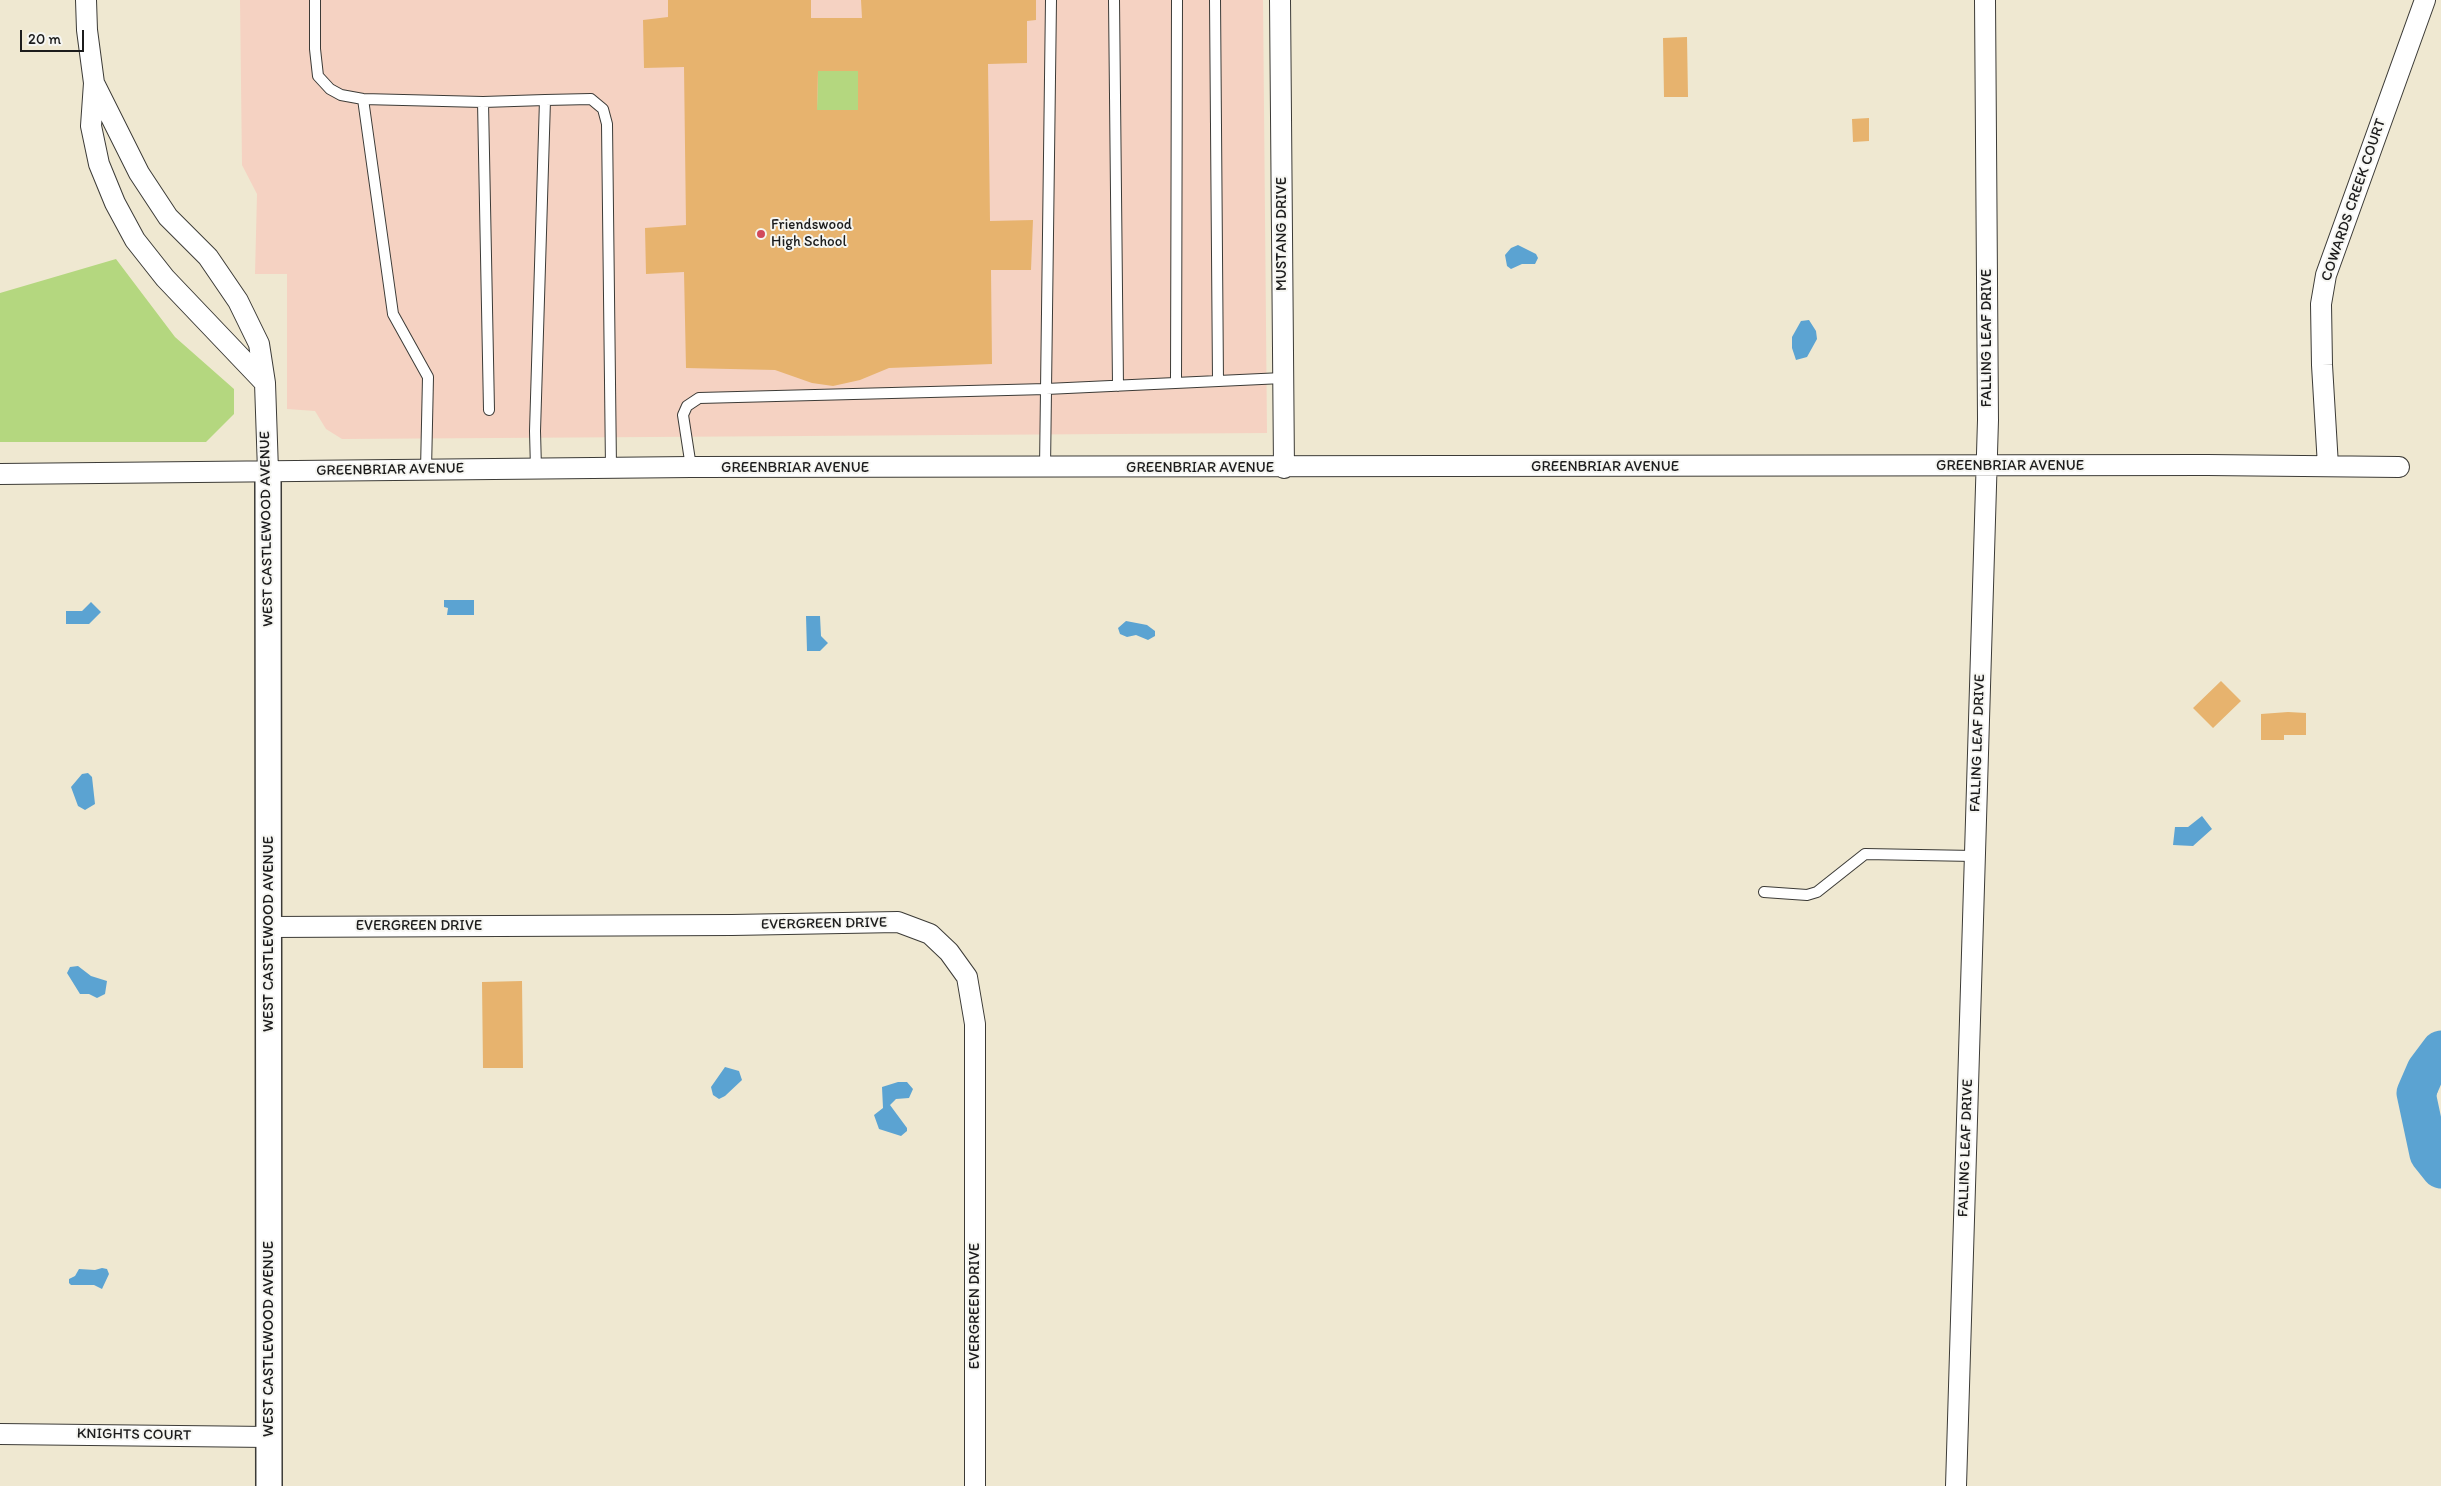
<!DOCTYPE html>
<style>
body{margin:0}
#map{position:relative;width:2441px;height:1486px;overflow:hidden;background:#efe8d1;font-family:Itim,sans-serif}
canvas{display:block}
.scale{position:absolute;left:20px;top:30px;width:64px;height:22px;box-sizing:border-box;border:2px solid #1c1c1c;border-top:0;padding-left:6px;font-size:15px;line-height:18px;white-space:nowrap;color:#1c1c1c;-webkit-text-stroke:4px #f6f6f2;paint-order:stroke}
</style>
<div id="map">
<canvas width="2441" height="1486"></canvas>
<div class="scale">20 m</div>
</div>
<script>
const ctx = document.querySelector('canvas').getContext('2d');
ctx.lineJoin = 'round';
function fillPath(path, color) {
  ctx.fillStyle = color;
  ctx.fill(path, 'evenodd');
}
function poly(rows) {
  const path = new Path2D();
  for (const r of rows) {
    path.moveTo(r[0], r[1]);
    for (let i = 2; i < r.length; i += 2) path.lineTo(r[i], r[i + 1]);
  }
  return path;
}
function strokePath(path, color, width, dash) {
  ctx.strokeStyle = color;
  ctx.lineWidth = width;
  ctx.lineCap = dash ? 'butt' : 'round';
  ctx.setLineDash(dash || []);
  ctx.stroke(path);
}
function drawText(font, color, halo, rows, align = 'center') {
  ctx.font = font + ' Itim,sans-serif';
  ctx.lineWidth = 4;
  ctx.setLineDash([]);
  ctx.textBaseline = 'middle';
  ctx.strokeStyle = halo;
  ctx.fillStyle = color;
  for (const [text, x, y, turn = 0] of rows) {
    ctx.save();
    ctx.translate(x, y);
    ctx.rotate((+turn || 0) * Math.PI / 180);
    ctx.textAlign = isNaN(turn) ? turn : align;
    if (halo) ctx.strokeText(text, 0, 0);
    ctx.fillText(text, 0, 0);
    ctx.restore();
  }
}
const built = poly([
 [240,0,1263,0,1267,433,342,439,326,429,315,411,287,409,287,274,255,274,257,194,242,165]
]);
const green = poly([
 [818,71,858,71,858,110,817,110],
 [116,259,175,337,234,389,234,414,206,442,0,442,0,293]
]);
const water = poly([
 [1518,245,1536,254,1538,258,1535,264,1522,264,1511,269,1507,266,1505,255,1511,248],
 [1809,320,1816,331,1817,339,1807,357,1796,360,1792,348,1792,337,1801,321],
 [444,600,474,600,474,615,447,615,448,608,444,607],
 [91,602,101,612,89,624,66,624,66,611,82,611],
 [806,616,820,616,821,636,828,643,820,651,807,651],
 [1126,621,1147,625,1155,631,1155,636,1148,640,1136,635,1127,637,1120,634,1118,628],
 [88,773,92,777,95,804,85,810,78,806,71,787,82,774],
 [2202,816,2212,829,2193,846,2173,845,2175,827,2188,827],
 [78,966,91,976,107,981,105,994,97,998,89,994,80,994,67,973,70,967],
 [2441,1053,2441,1079,2426,1133,2441,1149,2441,1179,2437,1177,2420,1145,2418,1107],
 [725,1067,739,1071,742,1080,725,1096,719,1099,713,1095,711,1087],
 [898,1082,907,1082,913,1089,909,1098,896,1099,890,1105,907,1128,907,1131,901,1136,879,1129,874,1115,883,1108,882,1087],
 [102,1268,107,1269,109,1274,102,1289,94,1285,71,1285,69,1283,69,1279,75,1276,79,1269,95,1270]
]);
const river = poly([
 [2441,1050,2426,1070,2416,1093,2429,1154,2441,1169]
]);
const building = poly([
 [668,0,811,0,811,18,862,18,861,0,1036,0,1036,20,1027,21,1027,63,988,64,990,221,1033,220,1031,270,991,270,992,364,889,368,860,380,833,386,812,383,775,370,686,368,684,272,646,274,645,228,686,225,684,67,644,68,643,20,668,17],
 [818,71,858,71,858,110,817,110],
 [1687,37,1688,97,1664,97,1663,38],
 [1869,118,1869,141,1853,142,1852,119],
 [2221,681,2241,701,2213,728,2193,708],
 [2288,712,2306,713,2306,735,2284,735,2284,740,2261,740,2261,714],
 [522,981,523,1068,483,1068,482,982]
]);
const service = poly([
 [315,0,315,49,318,76,330,89,341,95,363,99,483,102,545,100],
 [1114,0,1118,386],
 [1215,0,1218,381],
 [363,99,393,314,428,377,426,470],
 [483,102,489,410],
 [1176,383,1177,0],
 [691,467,683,415,687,406,699,398,1046,389,1283,378],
 [1045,468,1051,0],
 [536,469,535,431,545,100,591,99,603,109,607,124,611,468],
 [1764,892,1807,895,1817,892,1865,854,1974,856]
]);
const minor = poly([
 [86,0,87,30,94,83,91,126,99,164,115,203,135,240,165,278,265,383],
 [1280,0,1284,468],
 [95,85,139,173,168,217,208,257,238,301,259,344,265,383,268,471],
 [2328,466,2322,365,2321,304,2326,275,2425,0],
 [0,474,691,467,2207,465,2399,467],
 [269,927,732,925,898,922,930,934,949,952,967,977,975,1024,975,1486],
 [0,1434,268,1437],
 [1956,1486,1988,420,1985,0]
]);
const tertiary = poly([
 [268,471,269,1486]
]);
const markers = [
 [761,234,5,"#d1495b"]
];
const streetNames = [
 ["COWARDS CREEK COURT",2354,200,-71],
 ["MUSTANG DRIVE",1282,234,-90],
 ["FALLING LEAF DRIVE",1987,338,-90],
 ["GREENBRIAR AVENUE",2010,466],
 ["GREENBRIAR AVENUE",1605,467],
 ["GREENBRIAR AVENUE",795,468],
 ["GREENBRIAR AVENUE",1200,468],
 ["GREENBRIAR AVENUE",390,470,-1],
 ["WEST CASTLEWOOD AVENUE",267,529,-91],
 ["FALLING LEAF DRIVE",1978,743,-88],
 ["EVERGREEN DRIVE",824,924,-1],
 ["EVERGREEN DRIVE",419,926],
 ["WEST CASTLEWOOD AVENUE",269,934,-90],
 ["FALLING LEAF DRIVE",1966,1148,-88],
 ["EVERGREEN DRIVE",975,1306,-90],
 ["WEST CASTLEWOOD AVENUE",269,1339,-90],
 ["KNIGHTS COURT",134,1435,1]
];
const poiNames = [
 ["Friendswood",771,225],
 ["High School",771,242]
];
fillPath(built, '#f5d2c2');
fillPath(green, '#b4d77f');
fillPath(water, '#5ba3d2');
strokePath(river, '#5ba3d2', 39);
fillPath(building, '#e7b36e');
strokePath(service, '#3c3b37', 12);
strokePath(minor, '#3c3b37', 22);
strokePath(tertiary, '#3c3b37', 28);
strokePath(service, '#fff', 10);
strokePath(minor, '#fff', 20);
strokePath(tertiary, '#fff', 25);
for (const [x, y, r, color] of markers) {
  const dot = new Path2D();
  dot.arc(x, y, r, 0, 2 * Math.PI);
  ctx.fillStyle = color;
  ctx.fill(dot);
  strokePath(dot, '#f6f6f2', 2);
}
drawText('15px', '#1c1c1c', '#f6f6f2', streetNames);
drawText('15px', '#1c1c1c', '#f6f6f2', poiNames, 'left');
</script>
